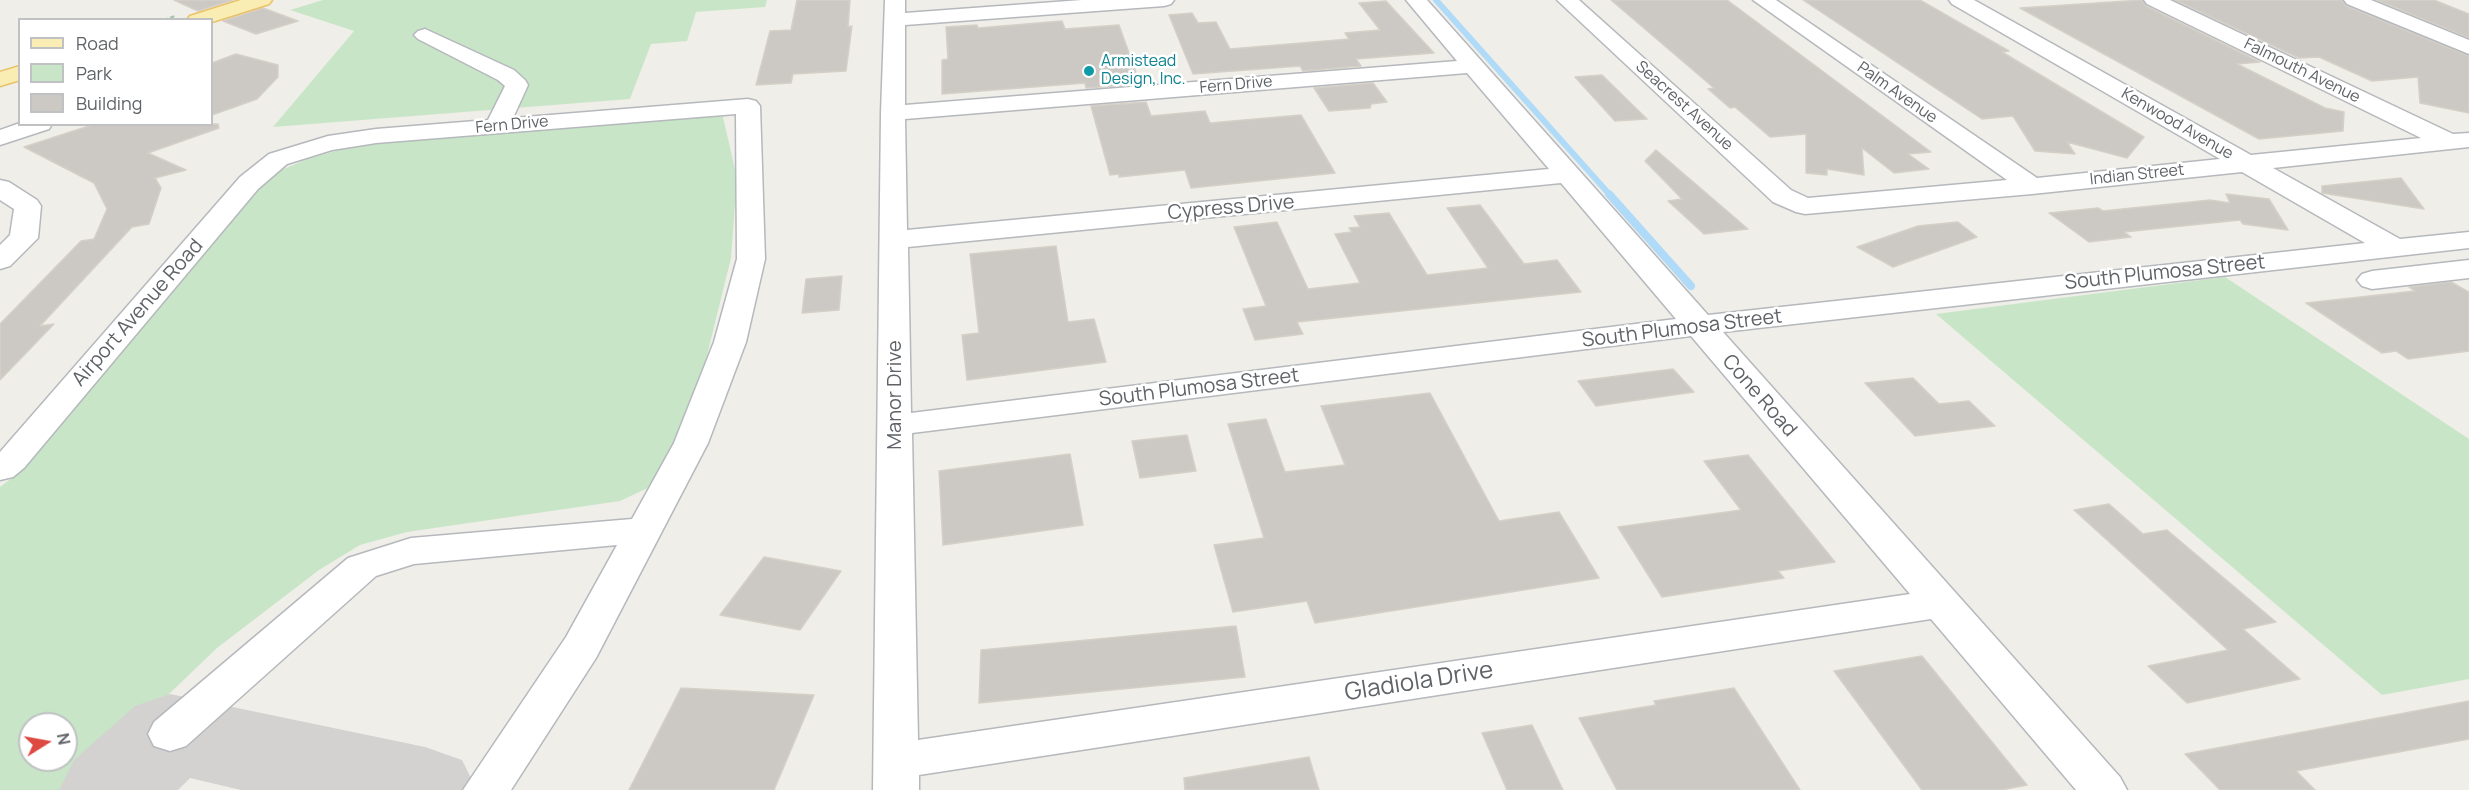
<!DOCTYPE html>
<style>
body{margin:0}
#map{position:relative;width:2469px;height:790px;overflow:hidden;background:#f0eee8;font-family:Manrope,sans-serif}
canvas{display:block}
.legend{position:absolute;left:18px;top:18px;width:195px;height:108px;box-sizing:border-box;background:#fff;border:2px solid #bfc1c2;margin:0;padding:8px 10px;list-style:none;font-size:18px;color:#5f6367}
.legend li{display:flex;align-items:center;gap:12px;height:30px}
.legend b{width:30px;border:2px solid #bfc1c2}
.north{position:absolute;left:18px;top:712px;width:60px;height:60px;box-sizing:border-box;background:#fff;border:2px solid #bfc1c2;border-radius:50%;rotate:79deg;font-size:16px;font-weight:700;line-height:24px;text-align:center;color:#5f6367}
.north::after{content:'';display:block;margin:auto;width:21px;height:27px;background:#de4941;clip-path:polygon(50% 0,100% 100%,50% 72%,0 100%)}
</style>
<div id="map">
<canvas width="2469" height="790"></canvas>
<ul class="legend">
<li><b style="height:8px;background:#faedb4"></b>Road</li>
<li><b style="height:16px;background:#c8e6c7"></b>Park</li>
<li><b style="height:16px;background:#ccc9c5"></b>Building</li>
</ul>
<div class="north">N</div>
</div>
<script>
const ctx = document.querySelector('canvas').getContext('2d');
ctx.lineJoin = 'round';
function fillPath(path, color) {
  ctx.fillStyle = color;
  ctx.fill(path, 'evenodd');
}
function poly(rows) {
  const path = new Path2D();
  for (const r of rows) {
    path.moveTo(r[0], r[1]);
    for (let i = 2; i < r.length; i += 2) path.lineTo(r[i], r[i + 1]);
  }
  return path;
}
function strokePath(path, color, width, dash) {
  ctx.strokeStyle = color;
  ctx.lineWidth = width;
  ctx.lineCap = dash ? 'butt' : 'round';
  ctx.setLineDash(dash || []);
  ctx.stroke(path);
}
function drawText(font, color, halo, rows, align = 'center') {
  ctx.font = font + ' Manrope,sans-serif';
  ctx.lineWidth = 5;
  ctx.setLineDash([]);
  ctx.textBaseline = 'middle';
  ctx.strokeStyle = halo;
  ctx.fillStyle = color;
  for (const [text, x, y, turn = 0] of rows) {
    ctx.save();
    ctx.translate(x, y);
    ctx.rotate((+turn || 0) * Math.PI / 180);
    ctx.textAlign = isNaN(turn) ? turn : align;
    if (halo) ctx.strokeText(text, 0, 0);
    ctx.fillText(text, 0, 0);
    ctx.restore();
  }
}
const green = poly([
 [323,0,767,0,765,7,696,12,687,41,651,44,630,99,273,127,354,31,290,10],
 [703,113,723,117,737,178,731,258,697,396,652,486,620,501,407,532,360,545,319,570,217,648,69,790,0,790,0,487,17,474,270,175,307,159,364,143],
 [30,724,66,724,66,760,30,760],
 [2225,277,2469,439,2469,679,2382,695,1936,314]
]);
const streamFar1 = poly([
 [1436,0,1610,195]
]);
const stream = poly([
 [1609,194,1691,286]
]);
const taxiway = poly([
 [170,694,425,747,462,760,477,790,241,790,190,778,178,790,59,790,74,760,135,706,170,694]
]);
const building = poly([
 [174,0,233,0,198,11,174,0],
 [797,0,850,0,848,27,852,26,846,71,793,74,791,83,756,85,770,31,791,30,797,0],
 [1611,0,1727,0,1931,152,1908,154,1929,169,1894,173,1862,148,1864,175,1827,169,1827,175,1806,173,1806,134,1770,137,1735,107,1730,108,1708,89,1714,88,1611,0],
 [1803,0,1920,0,2009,51,2002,52,2144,137,2127,158,2067,142,2075,154,2035,151,2013,116,1982,119,1803,0],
 [2142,0,2146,6,2260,62,2237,64,2325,108,2344,112,2343,131,2259,139,2020,8,2142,0],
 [2175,0,2342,0,2346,6,2469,56,2469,113,2420,103,2418,77,2372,81,2319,57,2299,58,2175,0],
 [2377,0,2434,0,2469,14,2469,38,2377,0],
 [1386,1,1434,53,1356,59,1361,66,1303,71,1300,66,1193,74,1169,15,1192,13,1198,23,1216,22,1230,49,1349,39,1345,33,1380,30,1359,3,1386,1],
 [263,8,298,21,256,34,223,21,263,8],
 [1062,21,1065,29,1119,25,1140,84,1086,88,1085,83,942,94,942,60,948,59,946,27,977,25,978,28,1062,21],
 [236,54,278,65,278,77,257,99,212,115,212,63,236,54],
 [1602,75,1647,119,1615,121,1575,77,1602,75],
 [1373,83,1387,102,1371,104,1370,108,1329,111,1314,88,1373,83],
 [1146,102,1151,116,1205,111,1210,123,1301,115,1335,173,1191,188,1185,170,1119,177,1119,174,1110,175,1091,106,1146,102],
 [95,124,218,124,219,128,148,153,186,170,155,178,161,188,149,224,132,227,40,326,54,324,0,380,0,324,81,241,94,239,107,209,94,183,24,147,95,124],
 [1656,150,1748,229,1704,234,1668,201,1682,199,1645,161,1656,150],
 [2401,178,2424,209,2322,193,2322,186,2401,178],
 [2226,194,2269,199,2288,230,2243,224,2240,220,2124,232,2131,237,2089,242,2049,213,2098,208,2103,211,2210,200,2230,203,2226,194],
 [1480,205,1524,264,1557,260,1581,292,1297,322,1303,334,1255,340,1243,309,1266,306,1234,227,1277,222,1308,289,1360,283,1335,234,1352,232,1349,228,1360,227,1354,216,1389,213,1427,275,1488,268,1447,208,1480,205],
 [1958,222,1977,237,1893,267,1857,247,1918,226,1958,222],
 [1056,246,1068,322,1094,319,1106,362,967,380,962,335,979,333,970,254,1056,246],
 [842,276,839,310,802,313,806,279,842,276],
 [2451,282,2469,292,2469,351,2408,359,2396,351,2382,353,2306,303,2415,291,2409,287,2451,282],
 [1673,369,1694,392,1596,406,1578,381,1673,369],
 [1913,378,1939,404,1969,401,1995,426,1915,436,1865,383,1913,378],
 [1430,393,1499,521,1559,512,1599,578,1315,623,1307,601,1233,612,1214,545,1264,538,1228,424,1266,419,1285,472,1345,465,1321,406,1430,393],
 [1187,435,1196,471,1140,478,1132,441,1187,435],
 [1070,454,1083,525,943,545,939,471,1070,454],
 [1748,455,1835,562,1778,571,1784,578,1662,597,1618,527,1741,510,1704,461,1748,455],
 [2109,504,2143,534,2167,530,2276,622,2243,629,2300,679,2187,703,2148,666,2228,650,2074,510,2109,504],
 [764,557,841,571,800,630,720,615,764,557],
 [1236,626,1245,677,979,703,981,650,1236,626],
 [1922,656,2027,785,2001,790,1922,790,1834,671,1922,656],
 [681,688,814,695,774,790,629,790,681,688],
 [1734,688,1800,790,1617,790,1579,718,1656,705,1654,701,1734,688],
 [2469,701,2469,739,2296,771,2315,790,2220,790,2185,754,2469,701],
 [1532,725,1563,790,1507,790,1482,733,1532,725],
 [1309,757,1319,790,1185,790,1184,778,1309,757]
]);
const path = poly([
 [164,20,175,16]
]);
const minor = poly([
 [885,0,905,0,905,13,1082,0,1174,0,1171,4,1164,6,905,25,905,105,1457,61,1406,0,1427,0,1708,315,2365,243,2242,172,2032,194,1805,214,1796,212,1773,202,1557,0,1579,0,1791,190,1808,198,2007,180,1753,0,1776,0,2037,178,2220,159,1952,4,1949,0,1974,0,2251,155,2421,138,2147,4,2144,0,2170,0,2453,134,2469,133,2469,147,2273,168,2400,239,2469,232,2469,248,1723,332,2120,777,2127,790,2076,790,1931,619,919,775,919,790,873,790,881,113,885,0],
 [1467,73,1549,169,907,230,905,119,1467,73],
 [1561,183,1676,319,911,413,908,247,1561,183],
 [1691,336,1910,594,918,740,912,433,1691,336],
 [2344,0,2371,0,2469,40,2469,54,2347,4,2344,0],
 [425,29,514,70,525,80,528,85,513,118,748,99,756,101,760,106,765,259,746,342,708,443,596,658,511,790,463,790,566,637,617,545,414,564,376,576,186,746,170,751,154,746,148,734,154,722,348,558,411,538,632,519,674,443,714,342,737,259,736,114,376,143,332,150,287,164,258,189,24,468,13,477,0,480,0,452,240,177,269,154,328,136,376,129,488,120,505,86,498,80,418,39,414,35,418,31,425,29],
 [20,123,20,124,52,124,49,129,0,145,0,130,20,123],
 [0,180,9,182,37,200,41,206,38,238,10,266,0,269,0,245,10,235,14,209,0,200,0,180],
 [2469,260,2469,278,2372,289,2362,286,2357,280,2362,274,2372,271,2469,260]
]);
const major = poly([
 [241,0,272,0,269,4,212,22,212,20,187,20,190,16,241,0],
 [20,66,20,80,0,86,0,72,20,66]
]);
const markers = [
 [1089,71,6,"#0f9aa8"]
];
const farCulturenames = [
 ["Armistead",1101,62],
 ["Design, Inc.",1101,80]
];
const farStreetnames = [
 ["Falmouth Avenue",2302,71,26],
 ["Fern Drive",1236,85,-5],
 ["Palm Avenue",1897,93,35],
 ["Seacrest Avenue",1684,106,42],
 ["Kenwood Avenue",2177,124,30],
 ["Fern Drive",512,125,-5],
 ["Indian Street",2137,175,-6]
];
const streetNames = [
 ["Cypress Drive",1231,208,-5],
 ["South Plumosa Street",2165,273,-6],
 ["Airport Avenue Road",138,313,-49],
 ["South Plumosa Street",1682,329,-7],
 ["South Plumosa Street",1199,388,-7],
 ["Manor Drive",895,395,-90],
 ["Cone Road",1759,396,49]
];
const nearStreetnames = [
 ["Gladiola Drive",1419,682,-9]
];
fillPath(green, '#c8e6c7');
strokePath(streamFar1, '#afdbf9', 6);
strokePath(stream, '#afdbf9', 8);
fillPath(taxiway, '#d3d2d0');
fillPath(building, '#ccc9c5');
strokePath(building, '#d5d0c7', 1.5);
strokePath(minor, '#b5b8bc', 3);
strokePath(major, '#e8c269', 3);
strokePath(path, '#a0c7aa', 2, [4.5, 2]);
fillPath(minor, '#fff');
fillPath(major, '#faedb4');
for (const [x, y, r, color] of markers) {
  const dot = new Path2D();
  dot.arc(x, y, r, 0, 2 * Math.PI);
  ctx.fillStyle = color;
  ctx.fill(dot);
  strokePath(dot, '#fff', 2);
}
drawText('16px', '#0d838f', '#fff', farCulturenames, 'left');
drawText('16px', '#5f6367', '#fff', farStreetnames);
drawText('20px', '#5f6367', '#fff', streetNames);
drawText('24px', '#5f6367', '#fff', nearStreetnames);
</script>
